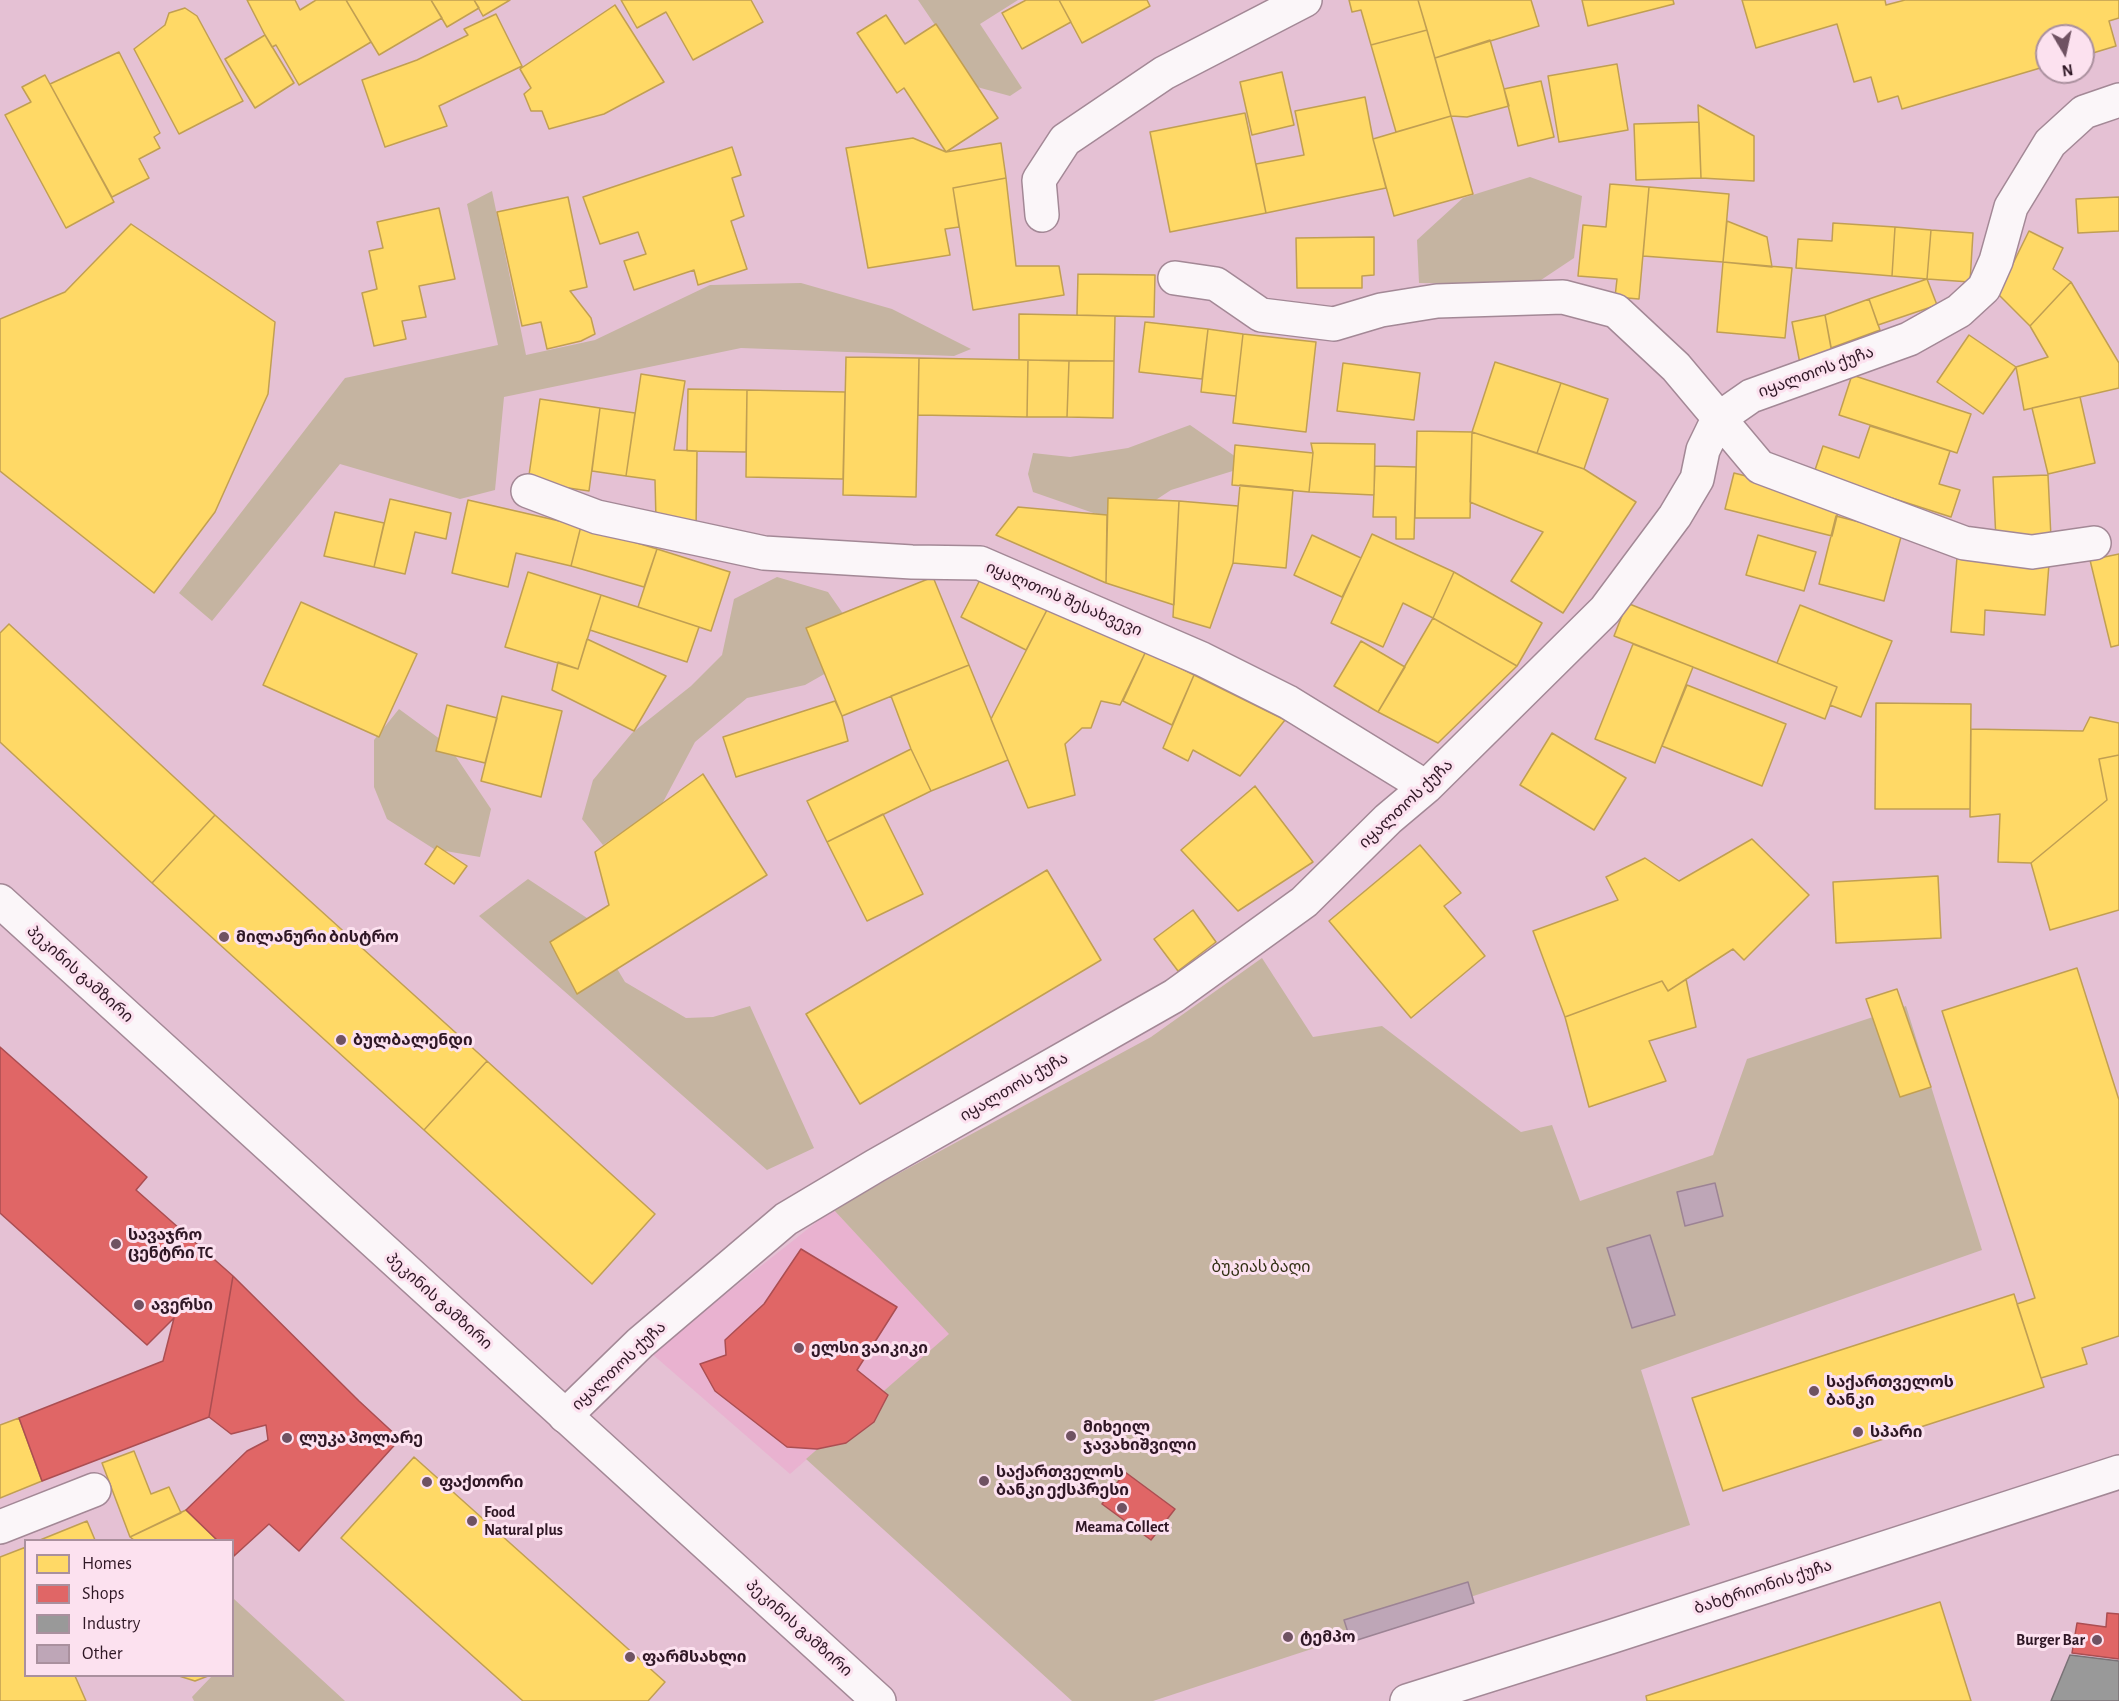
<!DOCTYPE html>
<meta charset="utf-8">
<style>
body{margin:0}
#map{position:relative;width:2119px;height:1701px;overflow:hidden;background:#e5c1d4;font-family:"Alegreya Sans",sans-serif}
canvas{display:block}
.legend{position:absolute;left:24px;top:1539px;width:210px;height:138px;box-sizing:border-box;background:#fce1ef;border:2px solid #aa909e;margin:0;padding:8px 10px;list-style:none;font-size:18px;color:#2f1725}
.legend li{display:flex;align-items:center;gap:12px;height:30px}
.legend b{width:30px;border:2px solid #aa909e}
.north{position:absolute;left:2035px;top:24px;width:60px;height:60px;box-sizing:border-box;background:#fce1ef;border:2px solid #aa909e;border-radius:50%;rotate:171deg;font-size:16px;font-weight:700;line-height:24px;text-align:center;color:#2f1725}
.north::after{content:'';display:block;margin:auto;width:21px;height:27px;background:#6f5262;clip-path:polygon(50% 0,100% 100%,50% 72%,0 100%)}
</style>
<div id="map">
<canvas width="2119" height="1701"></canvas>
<ul class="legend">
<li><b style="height:16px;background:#ffd966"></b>Homes</li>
<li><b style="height:16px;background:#e06666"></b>Shops</li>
<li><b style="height:16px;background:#999"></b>Industry</li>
<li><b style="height:16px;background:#bea6b7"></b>Other</li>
</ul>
<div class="north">N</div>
</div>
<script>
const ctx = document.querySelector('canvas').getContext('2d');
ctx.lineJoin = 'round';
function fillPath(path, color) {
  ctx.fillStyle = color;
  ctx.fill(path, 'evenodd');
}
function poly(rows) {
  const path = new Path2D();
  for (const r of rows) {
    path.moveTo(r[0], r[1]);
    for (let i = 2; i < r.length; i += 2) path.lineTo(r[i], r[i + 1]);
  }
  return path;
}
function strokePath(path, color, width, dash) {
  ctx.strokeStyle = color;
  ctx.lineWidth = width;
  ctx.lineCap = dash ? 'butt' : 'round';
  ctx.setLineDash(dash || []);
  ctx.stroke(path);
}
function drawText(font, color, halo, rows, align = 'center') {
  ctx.font = font + ' "Alegreya Sans","Noto Sans Georgian",sans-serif';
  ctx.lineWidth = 6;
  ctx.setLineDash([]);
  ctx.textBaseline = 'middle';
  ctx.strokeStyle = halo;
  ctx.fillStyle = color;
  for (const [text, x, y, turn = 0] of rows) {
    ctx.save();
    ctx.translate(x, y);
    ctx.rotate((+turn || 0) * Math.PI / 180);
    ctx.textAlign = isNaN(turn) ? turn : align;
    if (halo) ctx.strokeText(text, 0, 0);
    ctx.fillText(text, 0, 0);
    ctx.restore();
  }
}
const built = poly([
 [833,1209,950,1334,790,1474,651,1353]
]);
const green = poly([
 [918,0,1018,0,980,24,1022,88,1010,96,977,87],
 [1530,177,1582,196,1574,258,1541,280,1482,284,1419,283,1417,240,1463,198],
 [492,191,526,355,595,340,710,285,801,283,892,309,971,349,954,356,741,348,504,397,495,490,460,499,340,464,212,621,179,593,345,378,498,345,467,204],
 [1190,425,1249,466,1171,490,1142,509,1125,524,1033,492,1028,474,1033,453,1070,457,1128,448],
 [777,577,828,592,864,644,842,664,805,685,747,698,695,742,661,806,603,845,582,819,593,780,632,733,691,686,722,655,734,599],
 [399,709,448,745,491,809,480,857,434,849,387,819,374,787,374,740],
 [528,879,587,918,625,982,686,1018,713,1017,750,1006,814,1148,767,1170,479,916],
 [1262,958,1313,1037,1382,1026,1521,1132,1552,1125,1580,1201,1713,1155,1747,1059,1906,1006,1982,1250,1641,1370,1690,1525,1153,1701,1072,1701,806,1459,949,1334,833,1209,1151,1037],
 [234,1599,345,1701,194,1701,192,1697,212,1676,232,1676]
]);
const homes = poly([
 [247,0,295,0,300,10,316,0,346,0,371,42,299,85,276,45,272,47,265,35,247,0],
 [346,0,431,0,442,18,379,55,346,0],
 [431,0,474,0,479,8,447,27,431,0],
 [474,0,510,0,483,16,474,0],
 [621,0,751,0,763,22,693,60,666,12,637,28,621,0],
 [1026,0,1059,0,1071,22,1022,49,1002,13,1026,0],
 [1059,0,1147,0,1150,6,1082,43,1059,0],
 [1349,0,1418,0,1427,30,1371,45,1361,10,1352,12,1349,0],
 [1418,0,1531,0,1539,26,1435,58,1418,0],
 [1582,0,1673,0,1674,4,1588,26,1582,0],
 [1742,0,1885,0,1886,5,1905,0,2119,0,2119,18,2109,21,2116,46,2083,56,2083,36,2047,36,2047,66,1902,109,1898,96,1878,102,1871,77,1854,82,1837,24,1756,48,1742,0],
 [615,5,664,82,604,114,549,129,542,111,531,111,524,94,531,88,520,69,615,5],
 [185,8,197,16,243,101,179,134,134,49,165,25,169,13,185,8],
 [496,14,522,66,439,106,447,126,385,147,362,80,417,60,468,35,464,29,496,14],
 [886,15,905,44,936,24,998,118,946,152,904,88,897,93,857,33,886,15],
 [1427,30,1451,116,1396,132,1371,45,1427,30],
 [265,35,294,83,255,108,225,59,265,35],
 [1490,40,1509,106,1467,117,1451,116,1435,58,1490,40],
 [119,52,160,133,154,137,160,148,139,159,149,178,112,197,50,84,119,52],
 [1617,64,1628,130,1559,142,1548,76,1617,64],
 [1282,72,1294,125,1252,135,1240,82,1282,72],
 [45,75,114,202,66,228,5,115,31,102,22,87,45,75],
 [1541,81,1554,137,1518,146,1504,89,1541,81],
 [1365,97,1373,139,1386,188,1266,213,1256,164,1304,155,1295,111,1365,97],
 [1698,105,1754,136,1754,181,1701,178,1698,105],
 [1245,113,1266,213,1170,232,1150,132,1245,113],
 [1451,116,1473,194,1394,216,1373,139,1451,116],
 [1699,122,1701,178,1636,180,1634,124,1699,122],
 [913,138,946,152,1001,143,1006,178,953,188,959,227,945,229,950,255,868,268,846,148,913,138],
 [732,147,741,175,732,178,744,216,731,221,747,269,698,285,694,270,634,290,624,261,646,254,638,232,600,244,583,197,732,147],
 [1006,178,1016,266,1059,266,1064,295,973,310,953,188,1006,178],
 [1610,184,1649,187,1639,299,1615,297,1617,279,1578,276,1583,225,1606,227,1610,184],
 [1649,187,1729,194,1723,262,1643,256,1649,187],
 [568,197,587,287,570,291,591,318,595,334,581,341,547,349,541,322,522,326,497,212,568,197],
 [2119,197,2119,231,2078,233,2076,199,2119,197],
 [439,208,455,279,419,286,426,317,402,321,406,339,374,346,362,293,377,289,369,251,383,248,377,222,439,208],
 [1727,221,1767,237,1772,267,1723,262,1727,221],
 [1833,223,1895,227,1892,276,1796,268,1798,239,1832,241,1833,223],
 [131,224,275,322,268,394,215,512,154,593,0,471,0,319,65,292,131,224],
 [1895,227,1931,230,1927,279,1892,276,1895,227],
 [1931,230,1973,233,1970,282,1927,279,1931,230],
 [2029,231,2063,248,2053,269,2071,282,2030,326,1998,294,2029,231],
 [1374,237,1374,275,1362,276,1362,288,1297,288,1296,238,1374,237],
 [1723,262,1792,268,1785,338,1717,332,1723,262],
 [1078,274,1155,275,1154,317,1077,315,1078,274],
 [1927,279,1937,305,1878,325,1869,299,1927,279],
 [2071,282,2119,363,2119,388,2024,410,2016,367,2048,357,2030,326,2071,282],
 [1869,299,1880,330,1831,348,1825,315,1869,299],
 [1019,314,1115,316,1114,361,1019,360,1019,314],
 [1825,315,1834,363,1801,369,1792,322,1825,315],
 [1145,322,1208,329,1202,379,1139,372,1145,322],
 [1208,329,1243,334,1236,396,1201,392,1208,329],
 [1243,334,1316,342,1306,432,1233,423,1243,334],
 [1969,335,2016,367,1983,414,1937,382,1969,335],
 [846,357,919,358,916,497,843,495,846,357],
 [919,358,1028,360,1027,417,918,415,919,358],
 [1028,360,1069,361,1067,417,1027,417,1028,360],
 [1069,361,1114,361,1113,418,1067,417,1069,361],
 [1495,362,1561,383,1537,453,1472,432,1495,362],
 [1343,363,1420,373,1414,420,1337,411,1343,363],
 [641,374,685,381,674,450,697,451,696,531,656,521,655,480,626,476,641,374],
 [1852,375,1971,414,1957,453,1839,415,1852,375],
 [1561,383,1608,399,1584,469,1537,453,1561,383],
 [688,389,747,390,746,452,687,451,688,389],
 [747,390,845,392,843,479,746,477,747,390],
 [2080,397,2095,463,2048,474,2032,408,2080,397],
 [540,399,600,408,589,491,528,482,540,399],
 [600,408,635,413,626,476,592,471,600,408],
 [1870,426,1950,451,1939,484,1960,490,1951,517,1814,473,1823,446,1859,458,1870,426],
 [1417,431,1472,432,1470,518,1415,518,1417,431],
 [1472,432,1584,469,1636,502,1563,613,1511,581,1543,532,1470,502,1472,432],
 [1311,443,1375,444,1374,495,1309,492,1313,453,1311,443],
 [1235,445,1313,453,1309,492,1232,485,1235,445],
 [1375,466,1416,467,1414,539,1396,539,1396,517,1373,517,1375,466],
 [1734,473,1841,500,1832,536,1725,509,1734,473],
 [2048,475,2051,538,1996,540,1993,477,2048,475],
 [1240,485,1293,490,1286,568,1233,563,1240,485],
 [1108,498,1179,501,1174,605,1106,583,1108,498],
 [390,499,451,513,446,539,415,532,405,574,374,567,390,499],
 [468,500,581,526,571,566,516,553,508,587,452,573,468,500],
 [1179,501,1238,506,1233,563,1210,628,1173,617,1179,501],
 [1018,507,1107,515,1106,583,996,535,1018,507],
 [335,512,384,523,374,567,324,556,335,512],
 [1836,516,1902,533,1884,601,1819,584,1836,516],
 [581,526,657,549,644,587,571,566,581,526],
 [1372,534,1454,572,1433,618,1403,603,1383,647,1331,623,1372,534],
 [1312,535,1361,558,1342,597,1294,575,1312,535],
 [1758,535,1816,552,1804,591,1746,575,1758,535],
 [657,549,730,572,711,631,638,607,657,549],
 [2119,554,2119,645,2111,647,2090,560,2119,554],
 [1957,557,2049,564,2045,615,1985,610,1984,635,1951,632,1957,557],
 [528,572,601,595,578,669,505,647,528,572],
 [984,572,1049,606,1026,650,961,617,984,572],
 [1454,572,1542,623,1517,666,1433,618,1454,572],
 [933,577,969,665,842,716,806,628,933,577],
 [601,595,699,627,687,662,590,630,601,595],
 [301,602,417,654,379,737,263,685,301,602],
 [1627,603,1837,687,1825,719,1614,636,1627,603],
 [1800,605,1892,641,1861,717,1830,705,1837,687,1777,663,1800,605],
 [1049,606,1146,651,1120,705,1101,701,1091,728,1082,728,1065,744,1075,795,1028,808,991,719,1049,606],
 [1433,618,1517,666,1438,743,1378,712,1433,618],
 [9,624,215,815,152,883,0,742,0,633,9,624],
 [587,639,666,676,634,731,552,690,558,662,578,669,587,639],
 [1361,641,1405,667,1378,712,1334,686,1361,641],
 [1633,644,1693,667,1655,763,1595,739,1633,644],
 [1146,651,1194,675,1172,725,1123,701,1146,651],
 [969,665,1008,760,931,791,911,749,891,696,969,665],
 [1194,675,1285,720,1240,776,1193,750,1188,761,1163,748,1194,675],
 [1687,685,1786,724,1762,786,1662,746,1687,685],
 [502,696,562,711,541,797,481,781,502,696],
 [835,701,842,716,848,741,736,777,723,737,835,701],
 [1876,703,1971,704,1970,809,1875,809,1876,703],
 [447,705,497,718,485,763,436,751,447,705],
 [2090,717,2119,723,2119,755,2099,759,2107,800,2031,863,1998,862,2000,814,1970,817,1971,729,2083,731,2090,717],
 [1552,733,1626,778,1594,830,1520,785,1552,733],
 [911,749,931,791,827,842,807,801,911,749],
 [2119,755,2119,910,2050,930,2031,863,2107,800,2099,759,2119,755],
 [703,774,767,875,577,994,550,942,609,905,595,852,703,774],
 [1255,786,1313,862,1238,911,1181,850,1255,786],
 [883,814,923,894,867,921,827,842,883,814],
 [215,815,487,1061,424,1130,152,883,215,815],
 [1752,839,1809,895,1744,960,1733,949,1668,991,1662,981,1565,1017,1533,931,1618,900,1606,877,1645,858,1679,881,1752,839],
 [1420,845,1461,893,1444,906,1485,956,1411,1018,1329,921,1420,845],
 [437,846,467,866,454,884,425,864,437,846],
 [1047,870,1101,960,860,1104,806,1014,1047,870],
 [1938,876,1941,938,1836,943,1833,882,1938,876],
 [1193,910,1216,942,1178,971,1154,939,1193,910],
 [2077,968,2119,1100,2119,1336,2082,1348,2087,1364,2041,1378,2017,1304,2035,1298,1942,1011,2077,968],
 [1686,979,1696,1027,1649,1041,1666,1081,1589,1107,1565,1017,1662,981,1668,991,1686,979],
 [1897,989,1931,1087,1900,1097,1866,999,1897,989],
 [487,1061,655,1214,592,1284,424,1130,487,1061],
 [2014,1294,2044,1387,1723,1491,1692,1398,2014,1294],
 [19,1418,42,1481,0,1498,0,1425,19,1418],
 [134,1451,151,1494,169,1487,181,1513,130,1537,102,1463,134,1451],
 [414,1457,665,1682,648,1701,523,1701,341,1538,414,1457],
 [186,1510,217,1540,134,1540,130,1537,186,1510],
 [87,1521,95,1540,40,1540,87,1521],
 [26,1547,26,1676,75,1676,86,1701,0,1701,0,1557,26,1547],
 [1940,1602,1971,1701,1647,1701,1646,1696,1940,1602],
 [179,1676,208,1676,195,1681,179,1676]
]);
const shops = poly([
 [0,1047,147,1177,136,1190,233,1276,209,1417,42,1481,19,1418,163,1361,174,1318,147,1345,0,1213,0,1047],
 [801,1249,897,1307,857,1370,888,1395,874,1422,846,1443,817,1449,787,1447,715,1391,700,1364,726,1355,725,1340,764,1304,801,1249],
 [233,1276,359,1401,400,1439,299,1551,269,1524,234,1556,232,1540,217,1540,186,1510,247,1451,268,1440,266,1425,231,1434,209,1417,233,1276],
 [1125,1472,1175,1509,1151,1540,1102,1504,1125,1472],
 [2107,1613,2119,1614,2119,1659,2072,1653,2077,1623,2106,1627,2107,1613]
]);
const industry = poly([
 [2070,1655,2119,1661,2119,1701,2051,1701,2070,1655]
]);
const building = poly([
 [1715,1183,1723,1216,1685,1226,1677,1192,1715,1183],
 [1650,1235,1675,1315,1632,1328,1607,1248,1650,1235],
 [1468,1582,1474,1603,1351,1642,1344,1620,1468,1582]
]);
const minor = poly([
 [1042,215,1039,180,1065,140,1164,73,1305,0],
 [1175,278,1216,284,1261,315,1334,324,1381,310,1437,301,1563,297,1616,311,1676,367,1760,467,1964,543,2032,552,2094,543],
 [528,491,597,517,764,553,912,562,980,563,1202,659,1288,702,1426,787],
 [565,1416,640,1343,786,1219,875,1166,1174,996,1304,902,1388,819,1426,787,1605,610,1675,516,1697,479,1703,450,1718,419,1751,396,1909,339,1959,311,1984,288,1996,261,2011,207,2050,143,2084,112,2119,100],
 [0,1527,94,1490]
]);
const tertiary = poly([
 [1407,1701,1610,1637,2119,1472]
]);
const primary = poly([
 [0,901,879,1701]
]);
const markers = [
 [224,937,6,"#6f5262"],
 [341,1040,6,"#6f5262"],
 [116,1244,6,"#6f5262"],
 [139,1305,6,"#6f5262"],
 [799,1348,6,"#6f5262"],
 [1814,1391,6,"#6f5262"],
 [1858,1432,6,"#6f5262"],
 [1071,1436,6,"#6f5262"],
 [287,1438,6,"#6f5262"],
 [984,1481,6,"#6f5262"],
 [427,1482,6,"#6f5262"],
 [1122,1508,6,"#6f5262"],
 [472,1521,6,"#6f5262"],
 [1288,1637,6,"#6f5262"],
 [2097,1640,6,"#6f5262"],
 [630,1657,6,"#6f5262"]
];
const streetNames = [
 ["იყალთოს ქუჩა",1816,372,-20],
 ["იყალთოს შესახვევი",1064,599,23],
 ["იყალთოს ქუჩა",1406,804,-43],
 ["პეკინის გამზირი",80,974,42],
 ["იყალთოს ქუჩა",1014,1087,-30],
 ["პეკინის გამზირი",439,1301,42],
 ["იყალთოს ქუჩა",619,1366,-43],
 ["ბახტრიონის ქუჩა",1763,1587,-18],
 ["პეკინის გამზირი",799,1628,42]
];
const poiNames = [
 ["მილანური ბისტრო",236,937],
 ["ბულბალენდი",353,1040],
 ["სავაჯრო",128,1235],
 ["ცენტრი TC",128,1253],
 ["ავერსი",151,1305],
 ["ელსი ვაიკიკი",811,1348],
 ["საქართველოს",1826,1382],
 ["ბანკი",1826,1400],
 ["მიხეილ",1083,1427],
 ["ჯავახიშვილი",1083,1445],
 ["სპარი",1870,1432],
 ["ლუკა პოლარე",299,1438],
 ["საქართველოს",996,1472],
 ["ბანკი ექსპრესი",996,1490],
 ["ფაქთორი",439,1482],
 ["Food",484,1512],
 ["Natural plus",484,1530],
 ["Meama Collect",1122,1527,"center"],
 ["ტემპო",1300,1637],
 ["Burger Bar",2085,1640,"right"],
 ["ფარმსახლი",642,1657]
];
const parkNames = [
 ["ბუკიას ბაღი",1261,1267]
];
fillPath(built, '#e9b2d0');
fillPath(green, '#c5b4a1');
fillPath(homes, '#ffd966');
strokePath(homes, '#c19f52', 1.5);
fillPath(shops, '#e06666');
strokePath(shops, '#ab4e52', 1.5);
fillPath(industry, '#999');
strokePath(industry, '#797276', 1.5);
fillPath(building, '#bea6b7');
strokePath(building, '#9c8394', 1.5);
strokePath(minor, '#a38896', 36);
strokePath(tertiary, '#a38896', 36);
strokePath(primary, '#a38896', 36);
strokePath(minor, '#fbf6f9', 33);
strokePath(tertiary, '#fbf6f9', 33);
strokePath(primary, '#fbf6f9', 33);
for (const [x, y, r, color] of markers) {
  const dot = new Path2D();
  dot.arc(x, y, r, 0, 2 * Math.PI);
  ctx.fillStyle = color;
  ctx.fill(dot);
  strokePath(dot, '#fce1ef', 2);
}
drawText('16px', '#2f1725', '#fce1ef', streetNames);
drawText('bold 16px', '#2f1725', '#fce1ef', poiNames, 'left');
drawText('16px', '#312f13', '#fce1ef', parkNames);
</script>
